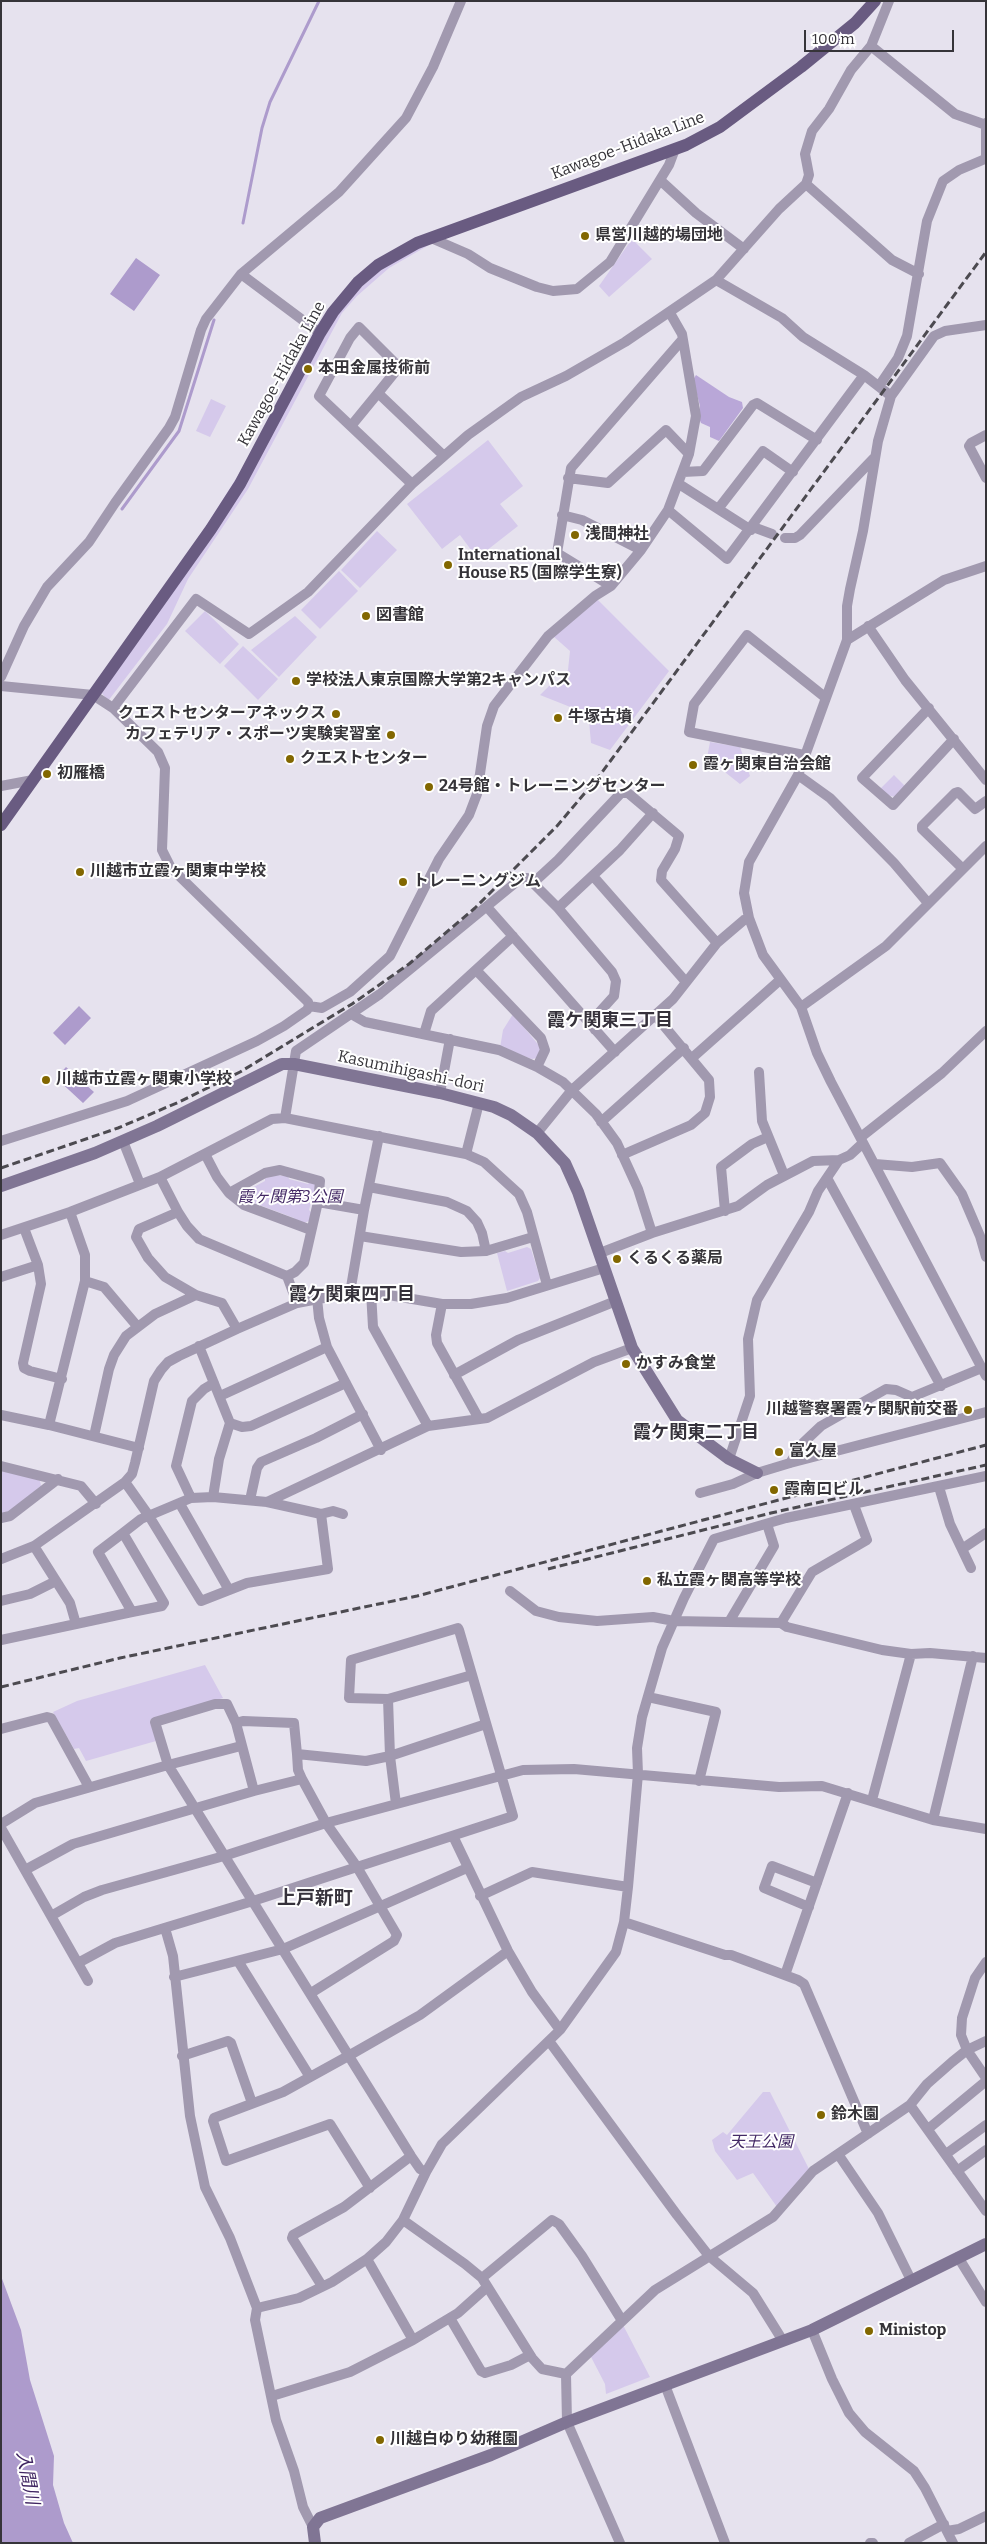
<!DOCTYPE html>
<meta charset="utf-8">
<style>
body{margin:0}
#map{position:relative;width:987px;height:2544px;overflow:hidden;background:#e6e2ee;font-family:Bitter,serif}
canvas{display:block}
.frame{position:absolute;inset:0;border:2px solid #363439;pointer-events:none}
.scale{position:absolute;left:804px;top:30px;width:150px;height:22px;box-sizing:border-box;border:2px solid #363439;border-top:0;padding-left:6px;font-size:15px;line-height:18px;white-space:nowrap;color:#363439;-webkit-text-stroke:4px #fff;paint-order:stroke}
</style>
<div id="map">
<canvas width="987" height="2544"></canvas>
<div class="frame"></div>
<div class="scale">100 m</div>
</div>
<script>
const ctx = document.querySelector('canvas').getContext('2d');
ctx.lineJoin = 'round';
function fillPath(path, color) {
  ctx.fillStyle = color;
  ctx.fill(path, 'evenodd');
}
function poly(rows) {
  const path = new Path2D();
  for (const r of rows) {
    path.moveTo(r[0], r[1]);
    for (let i = 2; i < r.length; i += 2) path.lineTo(r[i], r[i + 1]);
  }
  return path;
}
function strokePath(path, color, width, dash) {
  ctx.strokeStyle = color;
  ctx.lineWidth = width;
  ctx.lineCap = dash ? 'butt' : 'round';
  ctx.setLineDash(dash || []);
  ctx.stroke(path);
}
function drawText(font, color, halo, rows, align = 'center') {
  ctx.font = font + ' Bitter,"Noto Sans JP",serif';
  ctx.lineWidth = 4;
  ctx.setLineDash([]);
  ctx.textBaseline = 'middle';
  ctx.strokeStyle = halo;
  ctx.fillStyle = color;
  for (const [text, x, y, turn = 0] of rows) {
    ctx.save();
    ctx.translate(x, y);
    ctx.rotate((+turn || 0) * Math.PI / 180);
    ctx.textAlign = isNaN(turn) ? turn : align;
    if (halo) ctx.strokeText(text, 0, 0);
    ctx.fillText(text, 0, 0);
    ctx.restore();
  }
}
const green = poly([
 [632,239,652,259,609,297,599,286],
 [429,245,389,268,357,296,342,313,248,489,188,579,167,624,108,701,101,692,313,357,338,313,359,289,380,270,421,247],
 [211,399,226,406,210,437,196,431],
 [488,440,523,486,500,504,518,526,477,558,460,535,442,549,407,504],
 [377,531,397,550,360,588,341,570],
 [339,571,358,591,320,629,301,610],
 [597,599,669,671,610,750,591,743,589,721,583,712,540,695,549,686,561,680,568,670,570,651,553,636],
 [205,611,239,644,220,664,185,631],
 [295,616,317,637,279,677,251,650],
 [243,646,278,679,258,700,224,666],
 [710,742,740,747,750,776,740,784,707,758],
 [894,775,905,786,895,797,887,795,880,789],
 [513,1014,541,1048,537,1058,532,1059,500,1048,503,1030],
 [275,1175,288,1176,289,1179,308,1184,310,1181,317,1183,316,1193,313,1194,309,1210,312,1213,309,1221,304,1223,295,1221,294,1218,254,1203,252,1205,239,1195,246,1187,250,1189,265,1181,265,1178],
 [527,1247,531,1249,540,1278,538,1281,507,1291,497,1253,505,1251,508,1253],
 [1,1471,34,1478,40,1481,41,1486,10,1511,1,1515],
 [205,1665,223,1698,150,1720,156,1741,86,1761,79,1748,74,1749,53,1712,77,1701],
 [763,2092,770,2092,809,2169,777,2207,753,2173,737,2180,715,2151,712,2140,723,2132,727,2135],
 [622,2323,650,2377,606,2394,605,2384,590,2355]
]);
const forest = poly([
 [696,375,729,397,742,402,743,408,719,441,710,437,710,427,701,423,698,416,700,406,693,380]
]);
const water = poly([
 [136,258,160,275,134,311,110,294],
 [79,1006,91,1018,65,1045,53,1033],
 [66,1067,94,1092,83,1103,56,1078],
 [1,2276,21,2330,30,2380,54,2456,53,2485,64,2523,73,2543,1,2543]
]);
const stream = poly([
 [243,223,262,128,270,102,319,1],
 [122,509,179,431,214,320]
]);
const street = poly([
 [871,46,955,114,986,125],
 [986,123,986,159],
 [660,180,696,213,744,249],
 [806,184,892,260,919,274],
 [431,238,468,254,490,268,537,287,553,291,577,289,610,262,669,165,675,149],
 [241,274,320,333],
 [716,280,782,318,803,337,864,375,891,396,878,441,863,531,850,589,847,606,847,640,798,775,749,862,744,893,749,918,763,955,801,1007,817,1053,831,1082,986,1376],
 [879,386,898,358,907,336,927,221,943,181,959,170,985,159],
 [891,396,934,336,945,331,986,325],
 [351,426,378,393],
 [986,435,971,443,969,446,986,478],
 [683,472,703,471,753,405,757,403,817,440],
 [568,478,608,483,666,430,689,454],
 [412,484,319,396,350,338,359,327,399,367,378,393,443,455],
 [679,484,751,530],
 [718,509,763,451,793,472],
 [668,510,727,559,864,375],
 [562,515,582,520,641,550],
 [753,527,772,534],
 [785,538,795,538,800,535,874,458],
 [611,586,557,553,571,468,682,340],
 [868,626,905,680,986,780],
 [847,640,944,580,986,566],
 [1,677,24,626,47,587,89,542,115,503,169,428,175,417,201,330,206,319,241,274,339,192,406,118,433,67,461,1],
 [1,686,93,695,113,708,158,752,165,768,162,850,171,868,308,1002,309,1006,307,1010,284,1026,257,1041,127,1101,1,1141],
 [113,708,196,599,249,634,308,592,412,484,468,435,521,397,566,376,625,342,716,280,779,209,806,184,809,175,805,154,812,131,829,109,851,70,871,46,889,1],
 [929,708,862,778,893,805,954,739],
 [804,755,689,732,694,704,747,635,826,698],
 [798,775,830,798,894,863,928,903],
 [1,786,33,780],
 [963,869,922,829,922,826,955,793,958,792,975,809,986,801],
 [593,876,686,982],
 [533,883,558,860,621,793,628,793,679,836,675,849,662,871,661,880,717,943],
 [487,907,615,1052],
 [558,908,620,850,653,813],
 [476,970,541,1038,545,1050,537,1067],
 [309,1006,322,1008,350,992,390,956,439,859,469,815,477,794,487,726,494,706,548,636,595,596,611,586,641,550,668,510,689,454,696,416,682,334,670,313],
 [801,1007,886,946,986,846],
 [351,1014,365,1022,499,1050,537,1067,563,1082,596,1114,617,1143,638,1189,652,1233],
 [424,1034,431,1011,513,936],
 [692,1058,780,980],
 [759,1072,762,1121,784,1175],
 [440,1093,450,1039],
 [285,1118,296,1051,380,994,520,879,527,878,533,883,558,908,612,972,616,981,614,996,595,1017,595,1030],
 [601,1122,684,1048],
 [537,1133,572,1090,673,999,717,943,744,920,749,918],
 [861,1137,942,1073,986,1031],
 [123,1141,140,1184],
 [205,1154,217,1177,229,1193],
 [466,1154,479,1103],
 [622,1155,691,1125,705,1113,710,1097,709,1080,655,1015],
 [875,1164,912,1167,940,1163,962,1194,980,1236,986,1257],
 [160,1177,178,1212,139,1229,136,1237,148,1258,165,1277,196,1295,222,1303,237,1329,297,1303,350,1293,364,1210,379,1136],
 [827,1178,941,1386],
 [369,1187,447,1202,467,1211,477,1222,482,1233,486,1251],
 [725,1211,721,1167,752,1144,768,1137],
 [178,1212,187,1226,199,1239,287,1276],
 [24,1228,38,1265,41,1284,23,1363,24,1368,30,1371,62,1379],
 [311,1230,244,1205,229,1193,265,1173,280,1170,320,1181,318,1202],
 [1,1235,70,1212,160,1177,272,1119,285,1118,466,1154,484,1162,519,1194,527,1212,547,1285],
 [360,1236,461,1252,486,1251,533,1237],
 [600,1253,652,1233,738,1206,767,1185,813,1161,839,1160],
 [1,1277,38,1265],
 [85,1281,104,1287,137,1326],
 [371,1292,373,1327,428,1426],
 [350,1293,371,1292,442,1304,471,1304,507,1298,604,1268],
 [317,1298,319,1318,327,1347,381,1450],
 [297,1303,287,1276,295,1272,304,1263,318,1202,364,1210],
 [442,1304,436,1335,437,1343,479,1419],
 [199,1346,230,1423,219,1459,213,1497],
 [454,1375,518,1340,616,1301],
 [220,1396,327,1347],
 [1,1415,49,1425,85,1281,85,1255,70,1212],
 [230,1423,242,1427,251,1426,346,1383],
 [49,1425,139,1448],
 [94,1436,109,1369,114,1355,126,1336,155,1314,196,1295],
 [729,1459,750,1396,748,1339,757,1300,809,1212,818,1191,839,1160,850,1155,863,1143],
 [790,1463,803,1443,821,1426,886,1389,896,1390,912,1397,982,1368],
 [1,1466,81,1486,96,1504],
 [125,1482,149,1516,201,1601,247,1583,328,1569,321,1514],
 [939,1487,950,1524,971,1568],
 [700,1493,733,1484,757,1473,790,1463,986,1412],
 [191,1498,176,1466,192,1401,204,1389,214,1383],
 [250,1500,257,1468,261,1462,316,1438,363,1414],
 [267,1502,321,1514,333,1511,343,1514],
 [180,1504,229,1590],
 [1,1518,10,1516,58,1479],
 [123,1533,141,1519,191,1498,213,1497,267,1502,428,1426,487,1418,594,1362,632,1348],
 [34,1546,70,1603,76,1624],
 [962,1549,986,1533],
 [1,1559,34,1546,125,1482,132,1474,135,1463,154,1381,161,1370,168,1362,179,1356,237,1329],
 [510,1591,536,1611,559,1617,597,1621,653,1617,674,1621,781,1623,787,1627,882,1650,911,1654,872,1800],
 [1,1601,30,1594,56,1581],
 [729,1622,774,1546,767,1524],
 [781,1623,812,1572,867,1540,854,1505],
 [1,1640,76,1624,132,1612,162,1606,164,1603,123,1533,98,1552,132,1612],
 [911,1654,930,1653,986,1658],
 [648,1697,716,1712,699,1781],
 [388,1699,390,1756,396,1804],
 [236,1723,227,1704,215,1704,155,1722,168,1765,241,1746],
 [1,1729,47,1717,51,1718,89,1787],
 [297,1754,298,1770,302,1779,254,1791,236,1723,243,1721,294,1723,297,1754,366,1761,390,1756,486,1724],
 [302,1779,326,1823,357,1867,397,1935,394,1941,311,1993],
 [933,1820,973,1656],
 [1,1824,35,1803,168,1765,411,2156,420,2169,426,2172,403,2220,386,2242,367,2259,332,2282,299,2298,257,2308],
 [1,1828,88,1981],
 [453,1836,508,1951,532,1992,560,2030],
 [25,1870,73,1844,254,1791],
 [480,1896,532,1872,628,1887],
 [809,1907,764,1888,772,1866,817,1883],
 [51,1916,84,1897,102,1890,224,1856,326,1823,523,1770,574,1769,779,1787,822,1786,933,1820,986,1829],
 [624,1922,725,1955,731,1955,798,1980,804,1984,868,2134],
 [165,1928,173,1956,190,2116,205,2187,230,2238,257,2308,255,2320,276,2420,294,2471,303,2507,313,2527],
 [238,1961,310,2077],
 [986,1962,975,1978,962,2018,961,2035,967,2050,986,2078],
 [78,1963,115,1943,253,1901,513,1816,459,1630,458,1628,351,1660,349,1698,388,1699,472,1675],
 [785,1975,848,1793],
 [174,1977,283,1949,467,1868],
 [549,2041,677,2215,709,2256,753,2293,783,2341],
 [182,2056,228,2041,231,2043,252,2103],
 [910,2105,986,2211],
 [928,2129,986,2081],
 [838,2154,878,2213,911,2280],
 [946,2154,986,2125],
 [957,2171,986,2150],
 [426,2172,442,2144,560,2030,616,1952,624,1922,628,1887,638,1774,637,1748,642,1717,662,1648,684,1598,714,1539,786,1518,986,1476],
 [370,2188,330,2124,226,2161,213,2121,214,2118,283,2092,350,2055,420,2015,508,1951],
 [403,2220,465,2264,482,2278,532,2358,542,2369,566,2374],
 [958,2257,986,2302],
 [367,2259,413,2340,458,2313,486,2288],
 [482,2278,552,2220,559,2224,582,2256,621,2319],
 [322,2286,292,2238,293,2235,344,2207,411,2156],
 [450,2318,481,2371,485,2373,511,2365,530,2355],
 [812,2330,832,2379,849,2413,865,2432,914,2471,925,2488,953,2543],
 [665,2385,725,2543],
 [272,2396,350,2372,413,2340],
 [947,2531,959,2529,986,2516],
 [620,2543,567,2422,566,2374,655,2290,773,2217,813,2171,910,2105,927,2084,952,2062,967,2050,986,2041],
 [870,2543,873,2543],
 [909,2543,944,2524]
]);
const secondary = poly([
 [1,1186,95,1153,157,1126,282,1064,294,1064,440,1093,494,1107,511,1115,537,1133,565,1163,578,1192,632,1348,677,1420,729,1459,757,1473],
 [315,2543,313,2527,320,2518,491,2455,567,2422,812,2330,986,2244]
]);
const primary = poly([
 [1,825,211,529,240,484,320,333,333,312,358,282,378,265,417,243,686,145,720,127,801,67,855,23,875,1]
]);
const rail = poly([
 [1,1168,118,1128,179,1102,240,1072,352,1004,409,964,475,908,557,826,600,775,986,252],
 [548,1569,771,1513,986,1465],
 [1,1687,120,1658,417,1596,986,1445]
]);
const markers = [
 [585,236,5,"#826700"],
 [308,369,5,"#826700"],
 [575,535,5,"#826700"],
 [448,565,5,"#826700"],
 [366,616,5,"#826700"],
 [296,681,5,"#826700"],
 [336,714,5,"#826700"],
 [558,718,5,"#826700"],
 [391,735,5,"#826700"],
 [290,759,5,"#826700"],
 [693,765,5,"#826700"],
 [47,774,5,"#826700"],
 [429,787,5,"#826700"],
 [80,872,5,"#826700"],
 [403,882,5,"#826700"],
 [46,1080,5,"#826700"],
 [617,1259,5,"#826700"],
 [626,1364,5,"#826700"],
 [968,1410,5,"#826700"],
 [779,1452,5,"#826700"],
 [774,1490,5,"#826700"],
 [647,1581,5,"#826700"],
 [821,2115,5,"#826700"],
 [869,2331,5,"#826700"],
 [380,2440,5,"#826700"]
];
const streetNames = [
 ["Kawagoe-Hidaka Line",628,146,-21],
 ["Kawagoe-Hidaka Line",282,374,-61],
 ["Kasumihigashi-dori",411,1072,12]
];
const poiNames = [
 ["県営川越的場団地",595,236],
 ["本田金属技術前",318,369],
 ["浅間神社",585,535],
 ["International",458,556],
 ["House R5 (国際学生寮)",458,574],
 ["図書館",376,616],
 ["学校法人東京国際大学第2キャンパス",306,681],
 ["クエストセンターアネックス",326,714,"right"],
 ["牛塚古墳",568,718],
 ["カフェテリア・スポーツ実験実習室",381,735,"right"],
 ["クエストセンター",300,759],
 ["霞ヶ関東自治会館",703,765],
 ["初雁橋",57,774],
 ["24号館・トレーニングセンター",439,787],
 ["川越市立霞ヶ関東中学校",90,872],
 ["トレーニングジム",413,882],
 ["川越市立霞ヶ関東小学校",56,1080],
 ["くるくる薬局",627,1259],
 ["かすみ食堂",636,1364],
 ["川越警察署霞ヶ関駅前交番",958,1410,"right"],
 ["富久屋",789,1452],
 ["霞南口ビル",784,1490],
 ["私立霞ヶ関高等学校",657,1581],
 ["鈴木園",831,2115],
 ["Ministop",879,2331],
 ["川越白ゆり幼稚園",390,2440]
];
const parkNames = [
 ["霞ヶ関第3公園",290,1198],
 ["天王公園",761,2143]
];
const neighbourhoodNames = [
 ["霞ケ関東三丁目",610,1021],
 ["霞ケ関東四丁目",352,1295],
 ["霞ケ関東二丁目",696,1433]
];
const waterNames = [
 ["入間川",27,2478,79]
];
const quarterNames = [
 ["上戸新町",315,1899]
];
fillPath(green, '#d5c9eb');
fillPath(forest, '#b9a7d8');
fillPath(water, '#ad9bcc');
strokePath(stream, '#ad9bcc', 3);
strokePath(street, '#a199af', 10);
strokePath(secondary, '#807594', 12);
strokePath(primary, '#695b81', 12);
strokePath(rail, '#4c4a50', 3, [8, 4]);
for (const [x, y, r, color] of markers) {
  const dot = new Path2D();
  dot.arc(x, y, r, 0, 2 * Math.PI);
  ctx.fillStyle = color;
  ctx.fill(dot);
  strokePath(dot, '#fff', 2);
}
drawText('16px', '#363439', '#fff', streetNames);
drawText('bold 16px', '#363439', '#fff', poiNames, 'left');
drawText('italic 16px', '#432965', '#fff', parkNames);
drawText('bold 18px', '#36323b', '#fff', neighbourhoodNames);
drawText('italic 18px', '#402662', '#fff', waterNames);
drawText('bold 19px', '#36323b', '#fff', quarterNames);
</script>
